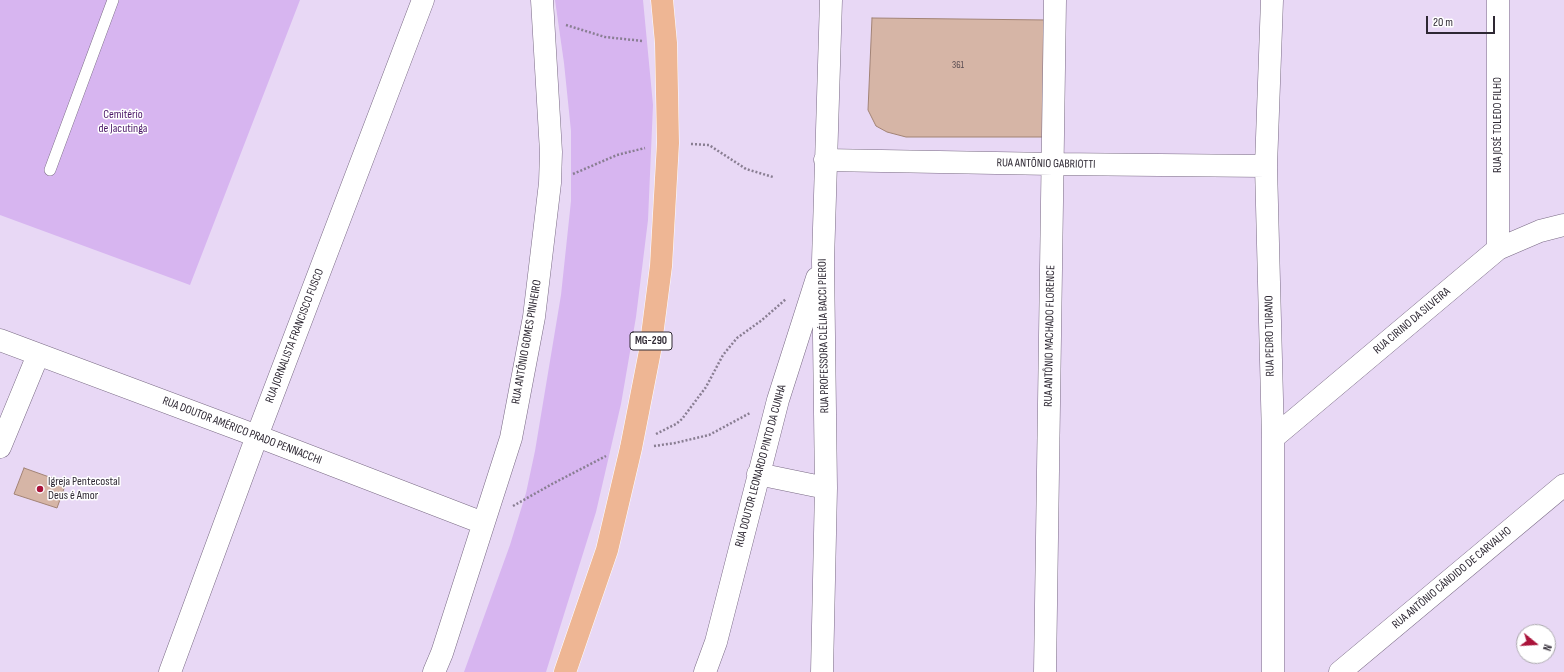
<!DOCTYPE html>
<meta charset="utf-8">
<style>
body{margin:0}
#map{position:relative;width:1564px;height:672px;overflow:hidden;background:#e8d8f5;font-family:"Sofia Sans Condensed",sans-serif}
canvas{display:block}
.north{position:absolute;left:1516px;top:624px;width:40px;height:40px;box-sizing:border-box;background:#fff;border:1px solid #aba9ad;border-radius:50%;rotate:108deg;font-size:11px;font-weight:700;line-height:16px;text-align:center;color:#2e2833}
.north::after{content:'';display:block;margin:auto;width:14px;height:18px;background:#aa133a;clip-path:polygon(50% 0,100% 100%,50% 72%,0 100%)}
.scale{position:absolute;left:1426px;top:16px;width:69px;height:18px;box-sizing:border-box;border:2px solid #2e2833;border-top:0;padding-left:5px;font-size:12px;line-height:14px;white-space:nowrap;color:#2e2833;-webkit-text-stroke:3px #fff;paint-order:stroke}
</style>
<div id="map">
<canvas width="1564" height="672"></canvas>
<div class="north">N</div>
<div class="scale">20 m</div>
</div>
<script>
const ctx = document.querySelector('canvas').getContext('2d');
ctx.lineJoin = 'round';
function fillPath(path, color) {
  ctx.fillStyle = color;
  ctx.fill(path, 'evenodd');
}
function poly(rows) {
  const path = new Path2D();
  for (const r of rows) {
    path.moveTo(r[0], r[1]);
    for (let i = 2; i < r.length; i += 2) path.lineTo(r[i], r[i + 1]);
  }
  return path;
}
function strokePath(path, color, width, dash) {
  ctx.strokeStyle = color;
  ctx.lineWidth = width;
  ctx.lineCap = dash ? 'butt' : 'round';
  ctx.setLineDash(dash || []);
  ctx.stroke(path);
}
function drawText(font, color, halo, rows, align = 'center') {
  ctx.font = font + ' "Sofia Sans Condensed",sans-serif';
  ctx.lineWidth = 3;
  ctx.setLineDash([]);
  ctx.textBaseline = 'middle';
  ctx.strokeStyle = halo;
  ctx.fillStyle = color;
  for (const [text, x, y, turn = 0] of rows) {
    ctx.save();
    ctx.translate(x, y);
    ctx.rotate((+turn || 0) * Math.PI / 180);
    ctx.textAlign = isNaN(turn) ? turn : align;
    if (halo) ctx.strokeText(text, 0, 0);
    ctx.fillText(text, 0, 0);
    ctx.restore();
  }
}
const green = poly([
 [0,0,300,0,190,285,0,215],
 [555,0,643,0,653,105,648,220,636,317,621,404,596,512,546,672,464,672,510,545,526,493,535,451,561,295,571,201,571,131,564,63]
]);
const building = poly([
 [872,18,1047,20,1045,137,906,137,887,132,876,126,868,110,872,18],
 [24,468,66,483,57,508,14,494,24,468]
]);
const path = poly([
 [566,25,605,37,643,41],
 [691,144,709,145,746,169,773,177],
 [573,174,617,155,645,148],
 [656,434,676,424,682,419,706,387,723,355,737,338,762,320,786,299],
 [654,446,675,443,709,435,750,413],
 [513,506,552,484,606,456]
]);
const service = poly([
 [50,170,113,0]
]);
const minor = poly([
 [1272,0,1266,166,1273,438,1273,672],
 [1498,0,1498,249],
 [825,160,1053,164,1266,166],
 [0,340,257,436,483,523],
 [1273,438,1498,249,1540,231,1564,225],
 [0,447,38,355],
 [758,474,826,488],
 [170,672,257,436,423,0],
 [434,672,442,653,511,438,534,317,550,183,551,152,542,0],
 [705,672,716,642,778,400,817,278],
 [822,672,826,488,823,261,831,0],
 [1045,672,1055,0],
 [1340,672,1564,485]
]);
const trunk = poly([
 [565,672,607,550,631,448,650,351,661,266,668,143,666,43,662,0]
]);
const markers = [
 [40,489,4,"#aa133a"]
];
const numberNames = [
 ["361",958,65]
];
const shields = [
 [651,341,42]
];
const shieldNames = [
 ["MG-290",651,341]
];
const parkNames = [
 ["Cemitério",123,115],
 ["de Jacutinga",123,129]
];
const streetNames = [
 ["RUA JOSÉ TOLEDO FILHO",1498,125,-90],
 ["RUA ANTÔNIO GABRIOTTI",1046,164,1],
 ["RUA CIRINO DA SILVEIRA",1412,321,-40],
 ["RUA JORNALISTA FRANCISCO FUSCO",295,336,-69],
 ["RUA PROFESSORA CLÉLIA BACCI PIEROI",824,336,-91],
 ["RUA ANTÔNIO MACHADO FLORENCE",1050,336,-89],
 ["RUA PEDRO TURANO",1270,336,-91],
 ["RUA ANTÔNIO GOMES PINHEIRO",527,342,-80],
 ["RUA DOUTOR AMÉRICO PRADO PENNACCHI",242,431,21],
 ["RUA DOUTOR LEONARDO PINTO DA CUNHA",761,466,-75],
 ["RUA ANTÔNIO CÂNDIDO DE CARVALHO",1452,578,-40]
];
const poiNames = [
 ["Igreja Pentecostal",48,482],
 ["Deus é Amor",48,496]
];
fillPath(green, '#d7b5f0');
fillPath(building, '#d6b5a6');
strokePath(building, '#a28375', 1);
strokePath(service, '#796a84', 12);
strokePath(minor, '#796a84', 23);
strokePath(trunk, '#fff', 23);
strokePath(path, '#897e92', 2.5, [2, 2]);
strokePath(service, '#fff', 11);
strokePath(minor, '#fff', 22);
strokePath(trunk, '#eeb694', 22);
for (const [x, y, r, color] of markers) {
  const dot = new Path2D();
  dot.arc(x, y, r, 0, 2 * Math.PI);
  ctx.fillStyle = color;
  ctx.fill(dot);
  strokePath(dot, '#fff', 1.5);
}
drawText('10px', '#584b50', null, numberNames);
for (const [x, y, w] of shields) {
  const box = new Path2D();
  box.roundRect(x - w / 2, y - 9, w, 18, 3);
  ctx.fillStyle = '#fff';
  ctx.fill(box);
  strokePath(box, '#2e2833', 1);
}
drawText('bold 11px', '#2e2833', null, shieldNames);
drawText('12px', '#4b1768', '#fff', parkNames);
drawText('12px', '#2e2833', '#fff', streetNames);
drawText('12px', '#2e2833', '#fff', poiNames, 'left');
</script>
